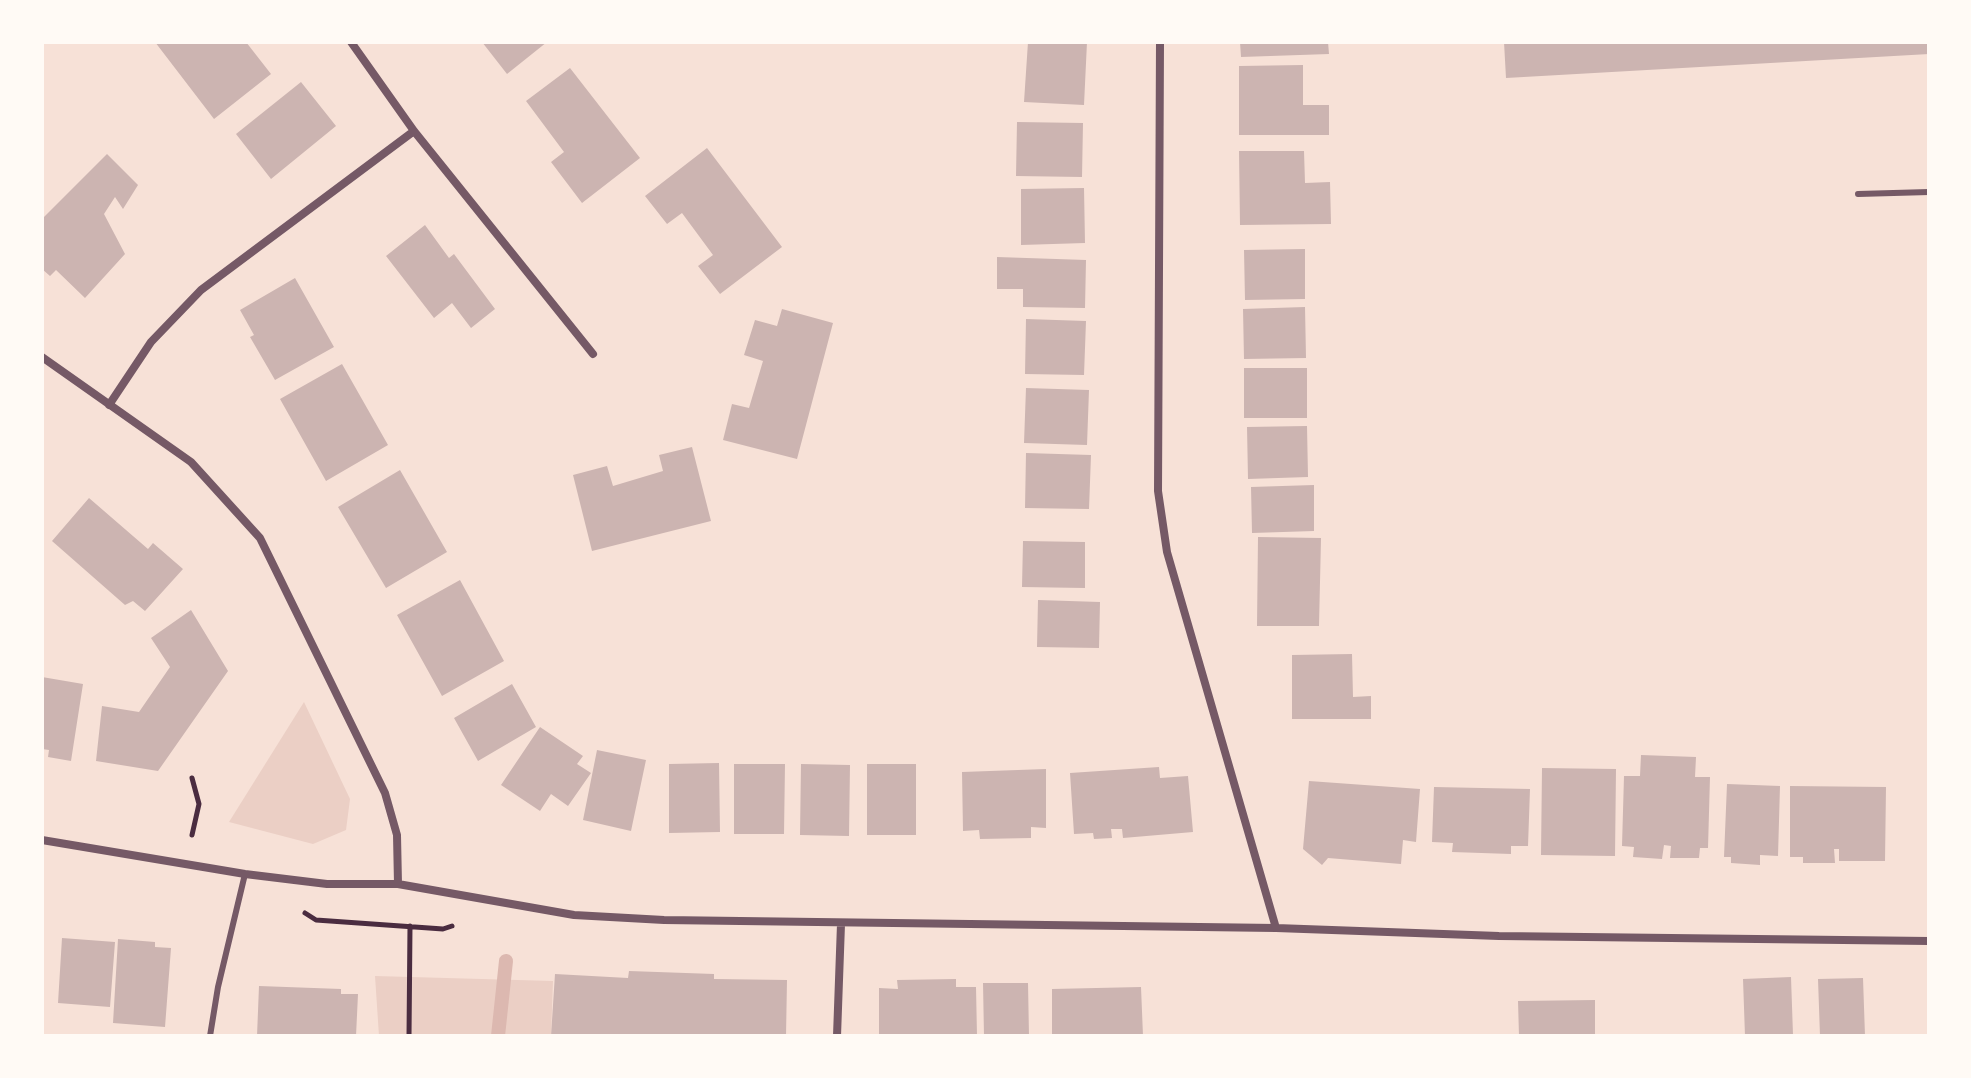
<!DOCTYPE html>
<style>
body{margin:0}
#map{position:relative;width:1971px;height:1078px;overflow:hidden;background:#f7e1d7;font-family:"PT Sans",sans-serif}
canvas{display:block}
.frame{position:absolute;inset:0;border:44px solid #fffaf5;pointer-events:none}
</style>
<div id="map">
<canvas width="1971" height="1078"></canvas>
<div class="frame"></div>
</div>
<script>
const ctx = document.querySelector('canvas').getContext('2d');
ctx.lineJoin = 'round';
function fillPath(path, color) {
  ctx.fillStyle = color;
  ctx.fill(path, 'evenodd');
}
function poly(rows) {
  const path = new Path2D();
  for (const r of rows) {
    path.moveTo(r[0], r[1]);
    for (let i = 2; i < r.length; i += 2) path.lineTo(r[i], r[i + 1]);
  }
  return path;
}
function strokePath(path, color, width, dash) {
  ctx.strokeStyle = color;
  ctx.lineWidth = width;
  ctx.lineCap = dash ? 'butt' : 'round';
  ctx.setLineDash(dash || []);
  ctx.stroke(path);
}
const green = poly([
 [304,702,350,799,346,830,313,844,229,822],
 [375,976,553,981,551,1036,379,1036]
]);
const stream = poly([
 [498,1036,506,961]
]);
const building = poly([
 [155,42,246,42,271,74,214,119],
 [482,42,547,42,507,74],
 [1028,42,1087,42,1084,105,1024,102],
 [1240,42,1328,42,1329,54,1241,57],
 [1504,42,1929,42,1929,54,1506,78],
 [1303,65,1303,105,1329,105,1329,135,1239,135,1239,66],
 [570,68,640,158,582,203,551,162,564,152,526,101],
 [301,82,336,126,271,179,236,134],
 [1017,122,1083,123,1082,177,1016,176],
 [707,148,782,247,720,294,698,266,713,255,699,236,682,213,667,224,645,196],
 [1239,151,1304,151,1305,183,1330,182,1331,224,1240,225],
 [107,154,138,185,123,209,115,197,104,214,125,254,85,298,56,270,50,276,42,269,42,219],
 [1084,188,1085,243,1021,245,1021,189],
 [425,225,449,258,454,254,495,309,471,328,452,303,434,318,386,256],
 [1305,249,1305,299,1245,300,1244,250],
 [997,257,1086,260,1085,308,1023,307,1023,289,997,289],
 [295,278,334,347,275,380,250,337,254,335,240,310],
 [1305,307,1306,358,1244,359,1243,309],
 [782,309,833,323,797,459,723,440,732,404,749,408,763,361,744,355,755,320,777,326],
 [1026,319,1086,321,1084,375,1025,374],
 [342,364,388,445,326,481,280,399],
 [1244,368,1307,368,1307,418,1244,418],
 [1026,388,1089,390,1087,445,1024,443],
 [1307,426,1308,477,1248,479,1247,427],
 [692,447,711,521,592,551,573,475,607,466,613,486,663,471,659,455],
 [1026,453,1091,455,1089,509,1025,508],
 [400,470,447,552,386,588,338,507],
 [1314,485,1314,531,1252,533,1251,487],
 [89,498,148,549,153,543,183,569,145,611,133,601,125,605,52,541],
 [1258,537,1321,538,1319,626,1257,626],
 [1023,541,1085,542,1085,588,1022,587],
 [460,580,504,661,442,696,397,615],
 [1038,600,1100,602,1099,648,1037,647],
 [191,610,228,671,158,771,96,761,102,706,139,712,170,667,151,638],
 [1352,654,1353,697,1371,696,1371,719,1292,719,1292,655],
 [42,677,83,684,71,761,48,757,49,750,42,749],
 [512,684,536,727,478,761,454,718],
 [540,727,583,756,577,764,591,773,568,806,551,794,540,811,501,785],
 [597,750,646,760,631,831,583,820],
 [1641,755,1696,757,1695,777,1710,777,1708,848,1700,848,1699,858,1670,858,1671,846,1664,845,1662,859,1633,857,1634,847,1622,846,1624,776,1640,776],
 [719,763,720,832,669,833,669,764],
 [734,764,785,764,784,834,734,834],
 [801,764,850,765,849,836,800,835],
 [867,764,916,764,916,835,867,835],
 [1159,767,1160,778,1188,776,1193,832,1123,838,1122,829,1111,829,1112,838,1094,839,1093,833,1074,834,1070,773],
 [1542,768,1616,769,1615,856,1541,855],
 [1046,769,1046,828,1031,827,1031,838,980,839,979,830,963,831,962,772],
 [1309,781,1420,789,1416,842,1403,840,1401,864,1328,858,1322,865,1303,849],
 [1727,784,1780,786,1778,856,1760,855,1760,865,1731,863,1731,857,1724,857],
 [1790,786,1886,787,1885,861,1839,861,1839,849,1834,849,1835,863,1803,863,1803,857,1790,857],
 [1434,787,1530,789,1528,846,1511,846,1511,854,1452,852,1453,843,1432,842],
 [62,938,115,942,110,1007,58,1003],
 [118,939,155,942,155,947,171,948,165,1027,113,1023],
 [629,971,714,974,714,979,787,980,786,1036,551,1036,555,974,628,978],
 [1791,977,1793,1035,1745,1036,1743,979],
 [1863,978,1865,1036,1820,1036,1818,979],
 [956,979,956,987,976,987,977,1036,879,1036,879,988,898,989,897,980],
 [983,983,1028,983,1029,1036,984,1036],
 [259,986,341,989,341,994,358,994,356,1036,257,1036],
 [1141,987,1143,1036,1052,1036,1052,989],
 [1595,1000,1595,1036,1519,1036,1518,1001]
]);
const path = poly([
 [192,778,199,804,192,835],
 [305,913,316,920,443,929,452,926],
 [409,1036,410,926]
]);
const service = poly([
 [1858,194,1929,192],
 [210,1036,218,987,245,874]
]);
const minor = poly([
 [351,42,414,131,593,354],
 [1160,42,1158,491,1167,552,1276,928],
 [42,357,191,462,260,538,385,793,397,835,398,884],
 [109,405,151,342,201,290,414,131],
 [42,840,245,874,327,884,398,884,574,915,664,920,1276,928,1499,936,1929,941],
 [837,1036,841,924]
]);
fillPath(green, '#ebcfc5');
strokePath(stream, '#dcb8b0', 14);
fillPath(building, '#ccb4b1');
strokePath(path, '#4a2c40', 5);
strokePath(service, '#755966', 6);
strokePath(minor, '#755966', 8);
</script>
